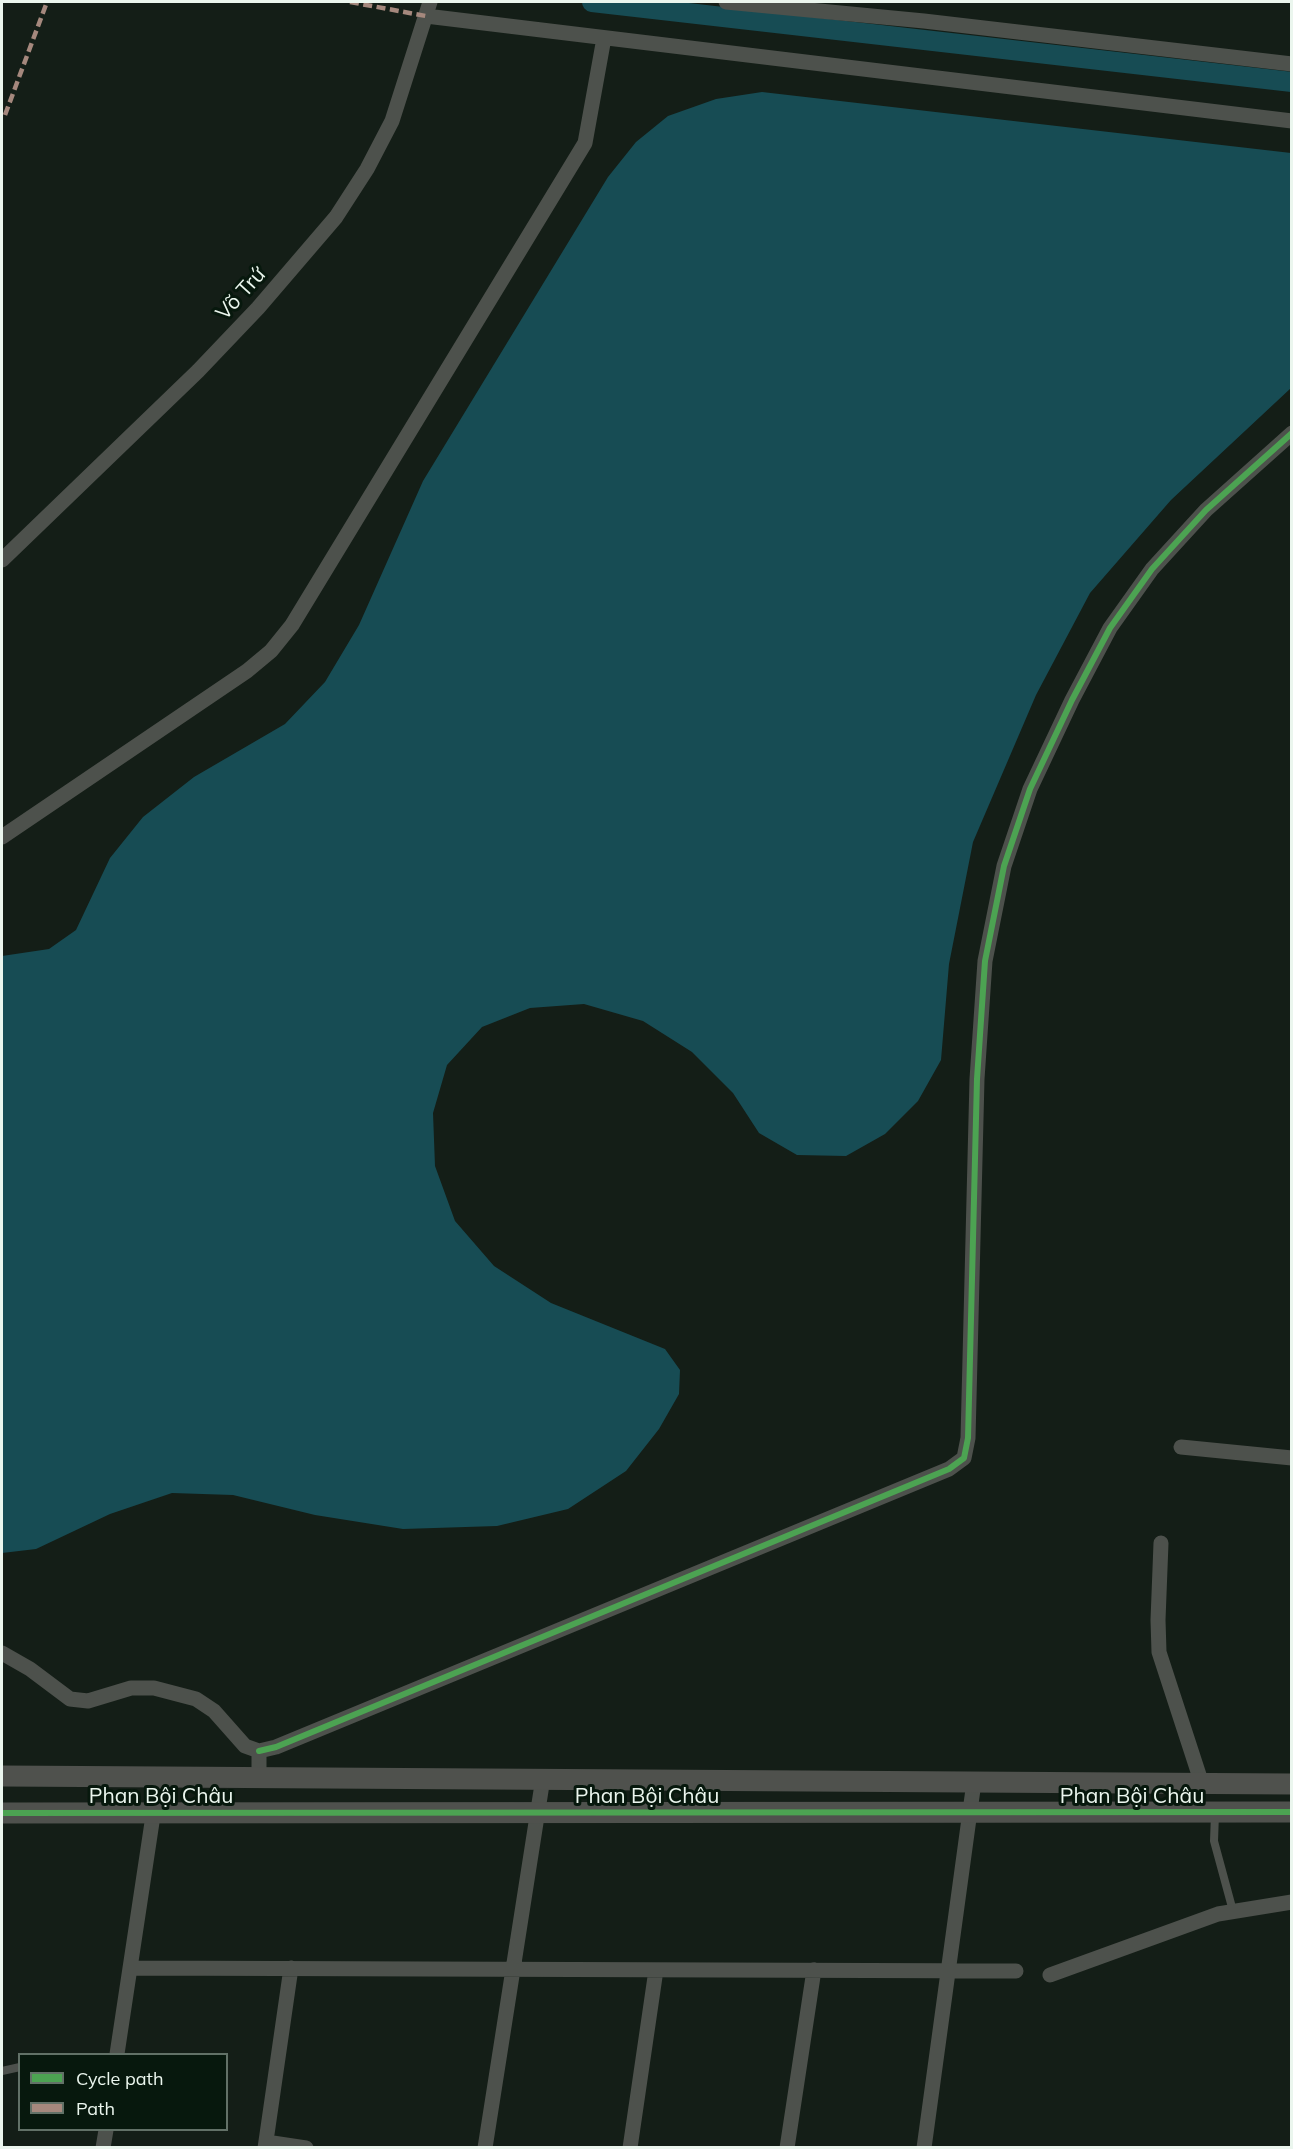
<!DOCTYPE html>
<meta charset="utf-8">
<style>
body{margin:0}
#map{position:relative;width:1293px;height:2149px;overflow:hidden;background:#141e17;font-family:Mulish,sans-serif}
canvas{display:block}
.frame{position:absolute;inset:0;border:3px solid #ebf6ee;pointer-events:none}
.legend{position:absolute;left:18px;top:2053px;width:210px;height:78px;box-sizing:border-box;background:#07180d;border:2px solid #627167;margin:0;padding:8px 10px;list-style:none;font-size:18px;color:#ebf6ee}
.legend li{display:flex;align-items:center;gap:12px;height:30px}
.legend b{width:30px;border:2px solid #627167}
</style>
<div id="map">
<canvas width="1293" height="2149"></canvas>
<div class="frame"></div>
<ul class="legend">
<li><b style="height:8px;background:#4ca352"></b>Cycle path</li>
<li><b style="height:8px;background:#a5887d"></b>Path</li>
</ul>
</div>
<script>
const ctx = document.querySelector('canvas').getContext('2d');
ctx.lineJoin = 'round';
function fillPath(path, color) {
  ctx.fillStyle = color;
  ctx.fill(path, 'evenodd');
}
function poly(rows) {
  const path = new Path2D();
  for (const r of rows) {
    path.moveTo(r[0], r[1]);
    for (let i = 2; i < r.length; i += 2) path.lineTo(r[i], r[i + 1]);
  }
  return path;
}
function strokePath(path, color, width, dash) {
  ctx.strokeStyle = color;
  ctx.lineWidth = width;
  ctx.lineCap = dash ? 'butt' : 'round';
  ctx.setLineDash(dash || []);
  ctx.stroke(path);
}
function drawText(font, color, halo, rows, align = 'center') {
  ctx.font = font + ' Mulish,sans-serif';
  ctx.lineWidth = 6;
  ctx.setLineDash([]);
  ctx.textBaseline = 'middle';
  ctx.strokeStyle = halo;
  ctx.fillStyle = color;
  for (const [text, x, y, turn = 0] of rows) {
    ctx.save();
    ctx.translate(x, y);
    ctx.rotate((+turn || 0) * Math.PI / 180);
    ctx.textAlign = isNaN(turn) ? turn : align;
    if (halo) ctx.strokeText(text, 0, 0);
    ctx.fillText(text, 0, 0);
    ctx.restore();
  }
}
const water = poly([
 [762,92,1291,153,1291,388,1171,500,1090,593,1036,695,973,842,949,964,941,1060,918,1101,885,1134,846,1156,797,1155,759,1133,733,1093,692,1052,643,1021,584,1004,530,1008,482,1027,447,1065,433,1113,435,1166,455,1221,494,1266,551,1303,665,1349,680,1370,679,1394,659,1429,626,1471,568,1509,497,1526,403,1529,315,1515,233,1495,172,1493,110,1514,36,1549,2,1553,2,956,49,949,76,930,110,858,143,817,194,777,285,724,325,682,359,625,423,481,608,177,636,142,668,116,716,99]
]);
const canal = poly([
 [592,2,1292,82]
]);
const lane = poly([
 [1215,1814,1214,1841,1233,1911],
 [2,2071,20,2067]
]);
const street = poly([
 [726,2,924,21,1292,64],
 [426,16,1292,121],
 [2,560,198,371,258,308,336,217,367,169,392,121,430,2],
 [2,837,247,671,271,651,292,625,585,143,604,38],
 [1181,1447,1292,1458],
 [1161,1543,1158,1620,1159,1652,1202,1784],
 [2,1653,30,1669,70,1699,88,1701,131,1688,154,1688,196,1699,214,1711,245,1746,259,1751,259,1776],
 [259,1751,276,1747,949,1469,964,1458,968,1438,977,1079,985,961,1004,866,1030,789,1072,700,1110,628,1152,569,1206,510,1292,433],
 [130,1968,1016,1971],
 [1050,1975,1218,1914,1292,1902],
 [117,2054,159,1776],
 [266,2142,306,2148],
 [103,2148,106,2130],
 [265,2148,291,1968],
 [485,2148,543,1778],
 [630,2148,656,1970],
 [787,2148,814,1970],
 [924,2148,974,1782]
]);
const secondary = poly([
 [2,1776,1292,1784],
 [2,1813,1292,1812]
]);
const quiet = poly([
 [350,2,426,16],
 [5,115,47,2]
]);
const cycleway = poly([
 [259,1751,276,1747,949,1469,964,1458,968,1438,977,1079,985,961,1004,866,1030,789,1072,700,1110,628,1152,569,1206,510,1292,433],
 [2,1813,1292,1812]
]);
const streetNames = [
 ["Võ Trứ",241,294,-48],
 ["Phan Bội Châu",161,1797],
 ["Phan Bội Châu",647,1797],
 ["Phan Bội Châu",1132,1797]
];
fillPath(water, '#174c54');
strokePath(canal, '#174c54', 20);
strokePath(lane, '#4d514c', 8);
strokePath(street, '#4d514c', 15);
strokePath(secondary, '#4f514d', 21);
strokePath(quiet, '#a5887d', 4.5, [9, 4.5]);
strokePath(cycleway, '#4ca352', 6);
drawText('21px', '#ebf6ee', '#07180d', streetNames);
</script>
